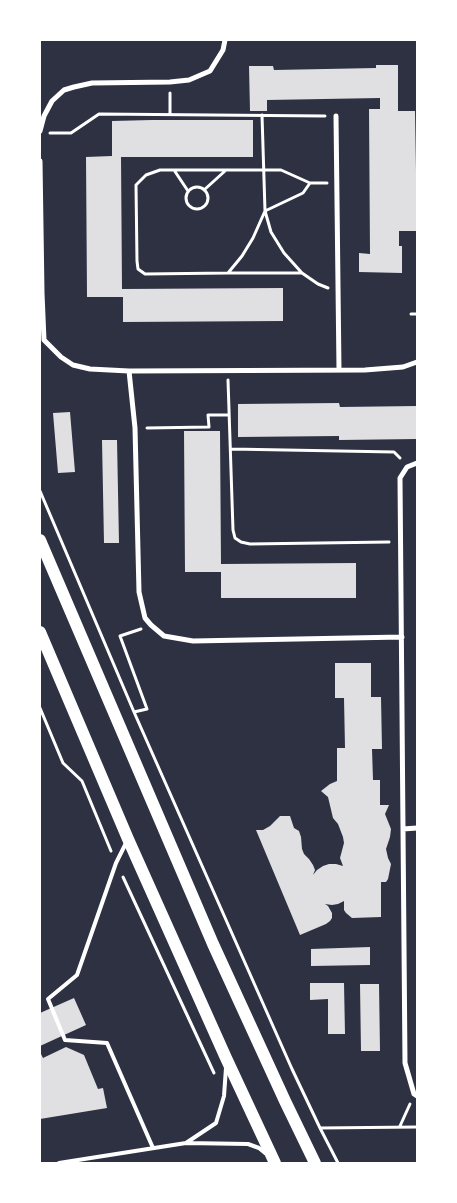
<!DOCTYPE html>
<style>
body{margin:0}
#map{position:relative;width:457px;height:1203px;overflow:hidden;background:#2d3142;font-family:Montserrat,sans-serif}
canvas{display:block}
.frame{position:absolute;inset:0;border:41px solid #fff;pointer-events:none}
</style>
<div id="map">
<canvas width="457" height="1203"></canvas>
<div class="frame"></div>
</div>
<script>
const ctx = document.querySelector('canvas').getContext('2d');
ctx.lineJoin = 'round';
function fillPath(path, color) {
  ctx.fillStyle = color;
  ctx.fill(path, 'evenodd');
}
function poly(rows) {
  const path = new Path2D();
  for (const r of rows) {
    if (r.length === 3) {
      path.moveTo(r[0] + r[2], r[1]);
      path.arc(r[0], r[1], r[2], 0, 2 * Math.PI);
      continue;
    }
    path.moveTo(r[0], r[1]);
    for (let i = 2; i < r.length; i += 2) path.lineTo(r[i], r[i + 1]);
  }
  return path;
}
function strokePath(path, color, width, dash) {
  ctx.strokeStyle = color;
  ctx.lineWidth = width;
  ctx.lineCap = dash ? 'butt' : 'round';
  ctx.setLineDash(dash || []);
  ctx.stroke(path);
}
const building = poly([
 [376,65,398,65,398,111,415,111,417,231,399,231,399,246,402,246,402,273,359,272,359,253,370,254,369,109,380,109,380,98,267,100,267,111,250,111,249,66,273,66,274,70,376,68],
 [152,120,253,120,253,157,121,157,122,289,283,288,283,321,123,322,123,297,87,297,86,157,112,156,112,121],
 [339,403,340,407,417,406,417,439,339,440,339,436,238,437,238,404],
 [70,412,75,472,58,473,53,413],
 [184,431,220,431,221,564,356,563,356,598,221,598,221,572,185,572],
 [102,440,117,440,119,543,104,543],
 [335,663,371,663,371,697,381,697,382,749,372,749,373,780,380,780,380,805,389,805,385,814,391,829,390,837,386,849,388,858,391,864,388,879,386,882,381,882,381,917,352,918,346,913,344,910,344,901,338,904,332,905,325,904,328,906,332,913,332,918,330,921,326,924,300,935,256,830,263,830,270,826,280,816,290,816,294,828,299,831,301,837,302,849,304,854,309,859,313,865,315,870,313,875,317,870,323,866,329,864,336,864,343,866,340,858,344,843,343,837,338,824,333,818,328,797,321,791,330,784,337,781,337,748,345,748,344,698,335,698],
 [370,947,370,965,311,966,311,949],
 [310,983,344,983,345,1034,328,1034,328,999,310,1000],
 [360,984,379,984,380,1051,361,1051],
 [74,998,86,1025,40,1046,40,1013],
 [66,1047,84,1055,98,1089,103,1088,107,1108,40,1119,40,1052,43,1058]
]);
const path = poly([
 [170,93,170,114],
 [262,115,265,211,271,232,284,253,302,273,318,284,328,288],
 [50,133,71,133,99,114,325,116],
 [174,170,188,191],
 [310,183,327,183],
 [197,198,11],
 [204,190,225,171],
 [228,273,242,256,253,238,265,211,303,193,310,183,281,170,160,170,146,175,136,185,137,261,138,269,145,274,228,273,302,273],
 [411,314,417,314],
 [228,380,233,530,235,538,241,542,250,544,389,542],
 [147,428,209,427,208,415,229,415],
 [231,449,394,452,400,458],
 [40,491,134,712,292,1069,320,1128,338,1163],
 [40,708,63,763,82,781,111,851],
 [134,712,147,709,120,636,141,629],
 [123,877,214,1073],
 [400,1126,410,1104],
 [320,1128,417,1127]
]);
const service = poly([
 [126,843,116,863,77,975,48,999,65,1040,107,1043,153,1148],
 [186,1143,216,1123,224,1096,226,1068],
 [59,1163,186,1143,248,1144,259,1148,265,1153]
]);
const minor = poly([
 [336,116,339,370],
 [40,131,44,116,52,101,64,90,74,87,92,83,170,82,189,80,210,71,223,50,225,40],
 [40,161,42,293,44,340,61,357,73,365,90,369,129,371,365,370,403,367,417,362],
 [129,371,135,428,139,592,145,618,151,625,164,636,193,641,402,637],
 [417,463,407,467,400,478,405,1063,414,1094,417,1096],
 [403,829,417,828]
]);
const primary = poly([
 [40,540,213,944,285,1101,315,1163],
 [40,632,128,839,226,1058,275,1163]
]);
fillPath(building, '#e0e0e3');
strokePath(path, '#fff', 3);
strokePath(service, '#fff', 4);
strokePath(minor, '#fff', 5);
strokePath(primary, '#fff', 12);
</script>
